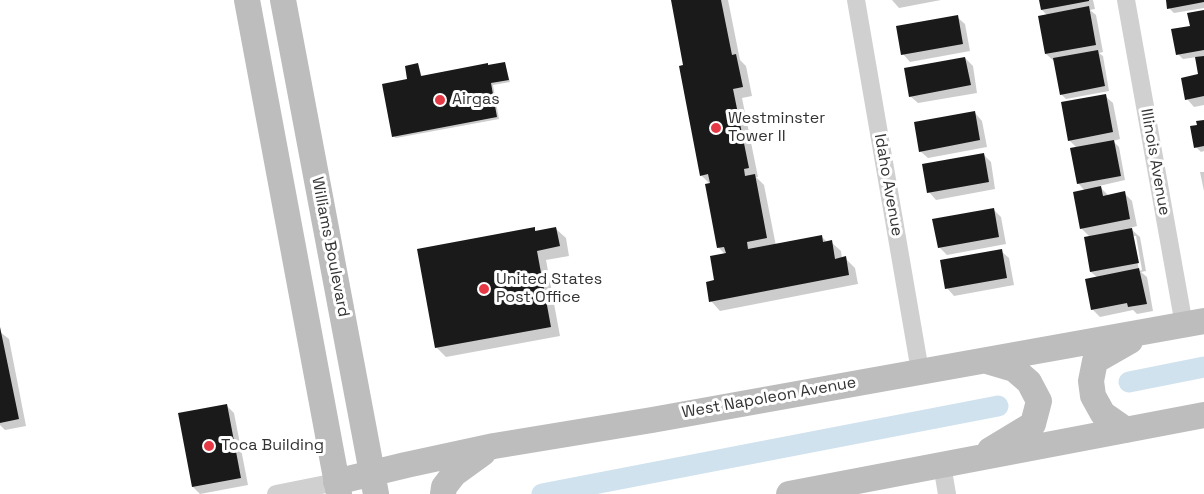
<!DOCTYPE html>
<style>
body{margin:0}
canvas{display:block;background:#fff}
</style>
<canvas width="1204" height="494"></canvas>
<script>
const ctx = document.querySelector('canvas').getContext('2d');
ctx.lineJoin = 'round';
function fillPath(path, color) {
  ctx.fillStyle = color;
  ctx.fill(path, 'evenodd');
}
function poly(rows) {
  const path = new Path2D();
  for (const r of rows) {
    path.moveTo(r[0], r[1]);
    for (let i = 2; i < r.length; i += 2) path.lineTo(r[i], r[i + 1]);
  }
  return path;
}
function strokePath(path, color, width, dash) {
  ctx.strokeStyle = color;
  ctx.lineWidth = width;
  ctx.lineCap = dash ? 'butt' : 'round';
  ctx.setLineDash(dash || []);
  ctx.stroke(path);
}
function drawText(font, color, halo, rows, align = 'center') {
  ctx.font = font + ' "Space Grotesk",sans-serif';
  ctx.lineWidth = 6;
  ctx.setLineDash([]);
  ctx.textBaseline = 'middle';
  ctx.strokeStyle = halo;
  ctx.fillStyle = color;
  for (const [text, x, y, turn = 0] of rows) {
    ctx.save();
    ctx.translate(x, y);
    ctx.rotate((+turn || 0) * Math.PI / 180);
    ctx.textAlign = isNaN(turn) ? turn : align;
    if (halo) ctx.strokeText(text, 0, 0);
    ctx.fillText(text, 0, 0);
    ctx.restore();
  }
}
const shadow = poly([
 [672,0,728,0,740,60,746,66,752,96,742,98,758,177,756,177,764,185,776,246,822,237,827,242,831,242,841,251,842,259,845,258,855,268,858,284,720,311,711,301,726,255,719,248,710,184,701,175,685,66],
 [892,0,941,0,899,8],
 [1040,0,1093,0,1095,9,1090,10,1096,15,1103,52,1099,53,1103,56,1109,91,1066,99,1061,94,1054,61,1046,54,1048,16,1042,10],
 [1167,0,1204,0,1204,8,1174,13,1169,8],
 [1204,12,1204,105,1194,107,1187,99,1200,76,1197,57,1183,59,1178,54,1191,27],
 [957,17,965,24,970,51,910,62,903,54],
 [965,58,973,66,977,93,918,103,910,96],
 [418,64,422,77,505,64,510,82,493,85,499,119,396,138,393,136,409,80],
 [1105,96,1113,103,1120,139,1113,141,1119,147,1125,180,1099,186,1109,196,1124,193,1132,201,1137,226,1130,228,1140,237,1146,271,1141,272,1147,277,1153,311,1137,314,1133,310,1100,317,1092,309,1098,278,1091,272,1090,237,1081,228,1085,191,1078,183,1077,148,1069,140],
 [1133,236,1136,236,1142,270,1139,271],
 [975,113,982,121,987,147,928,158,920,151],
 [1204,121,1204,151,1201,152,1196,147,1199,126],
 [983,154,991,162,995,189,936,200,929,192],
 [1200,172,1204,172,1204,191],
 [994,210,1001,217,1006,244,947,255,939,247],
 [534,229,537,232,556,229,566,238,569,256,546,260,560,336,446,357,436,347],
 [1001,251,1009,258,1014,285,954,296,947,288],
 [0,332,9,339,26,426,5,430,0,425],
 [227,406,234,413,248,485,200,494,193,487]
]);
const canal = poly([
 [1129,382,1204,367],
 [542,494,998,406]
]);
const building = poly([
 [671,0,721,0,732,55,736,54,743,87,733,89,749,168,744,169,745,176,755,174,767,238,747,242,748,249,822,235,823,242,832,240,835,259,846,256,849,275,709,302,706,282,714,280,710,256,726,253,724,247,717,248,705,184,710,183,708,174,700,176,679,66,683,65],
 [1039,0,1089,0,1089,1,1041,10],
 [1166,0,1204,0,1204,2,1167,9],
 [1089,6,1096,45,1045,54,1038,16],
 [1204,10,1204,50,1176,55,1171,29,1190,26,1187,13],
 [958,15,963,44,901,55,896,26],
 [1098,50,1105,86,1060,95,1053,58],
 [1204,56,1204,96,1185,100,1181,78,1198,74,1195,57],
 [965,57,971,85,909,97,904,68],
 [505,62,509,80,491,83,497,117,392,137,382,84,407,79,405,66,418,63,421,76,488,63,488,65],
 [1106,94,1113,132,1068,141,1061,102],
 [975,111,980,140,919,152,914,122],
 [1204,120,1204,146,1194,148,1190,126,1197,125,1196,121],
 [1114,140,1121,176,1077,184,1070,148],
 [984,153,989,182,927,193,922,164],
 [1101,186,1103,196,1125,191,1130,219,1080,229,1073,192],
 [994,208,999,237,938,248,932,219],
 [535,227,535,231,556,227,560,246,537,251,551,327,435,348,417,249],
 [1132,228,1139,263,1090,272,1084,237],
 [1002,249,1007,278,945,289,940,260],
 [1139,268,1147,304,1128,307,1127,303,1091,310,1085,279],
 [0,327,19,419,0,423],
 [227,404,241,478,192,487,178,413]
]);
const street = poly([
 [856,0,920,371],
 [1126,0,1184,325],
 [942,465,947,494],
 [276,494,336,482]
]);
const secondary = poly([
 [247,0,339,494],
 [283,0,376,494],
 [987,361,1014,369,1029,382,1039,401,1033,424,990,450],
 [1126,430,1103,414,1093,396,1091,381,1095,361,1130,341],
 [336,482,406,465,494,446,652,420,1204,321],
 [443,494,444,487,454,474,483,453],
 [789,494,1204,415]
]);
const markers = [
 [440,100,6,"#e63946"],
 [716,128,6,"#e63946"],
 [484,289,6,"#e63946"],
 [209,446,6,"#e63946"]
];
const poiNames = [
 ["Airgas",452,100],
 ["Westminster",728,119],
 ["Tower II",728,137],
 ["United States",496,280],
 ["Post Office",496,298],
 ["Toca Building",221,446]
];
const streetNames = [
 ["Illinois Avenue",1155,162,80],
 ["Idaho Avenue",888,185,80],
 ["Williams Boulevard",330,247,79],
 ["West Napoleon Avenue",769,398,-10]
];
fillPath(shadow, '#0003');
strokePath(canal, '#cfe2ee', 21);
fillPath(building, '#1a1a1a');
strokePath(street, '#d0d0d0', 18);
strokePath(secondary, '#bdbdbd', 26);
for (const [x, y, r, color] of markers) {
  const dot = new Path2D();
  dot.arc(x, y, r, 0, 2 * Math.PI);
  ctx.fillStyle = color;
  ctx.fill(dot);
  strokePath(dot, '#fff', 2);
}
drawText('16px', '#333', '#fff', poiNames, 'left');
drawText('16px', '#333', '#fff', streetNames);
</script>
